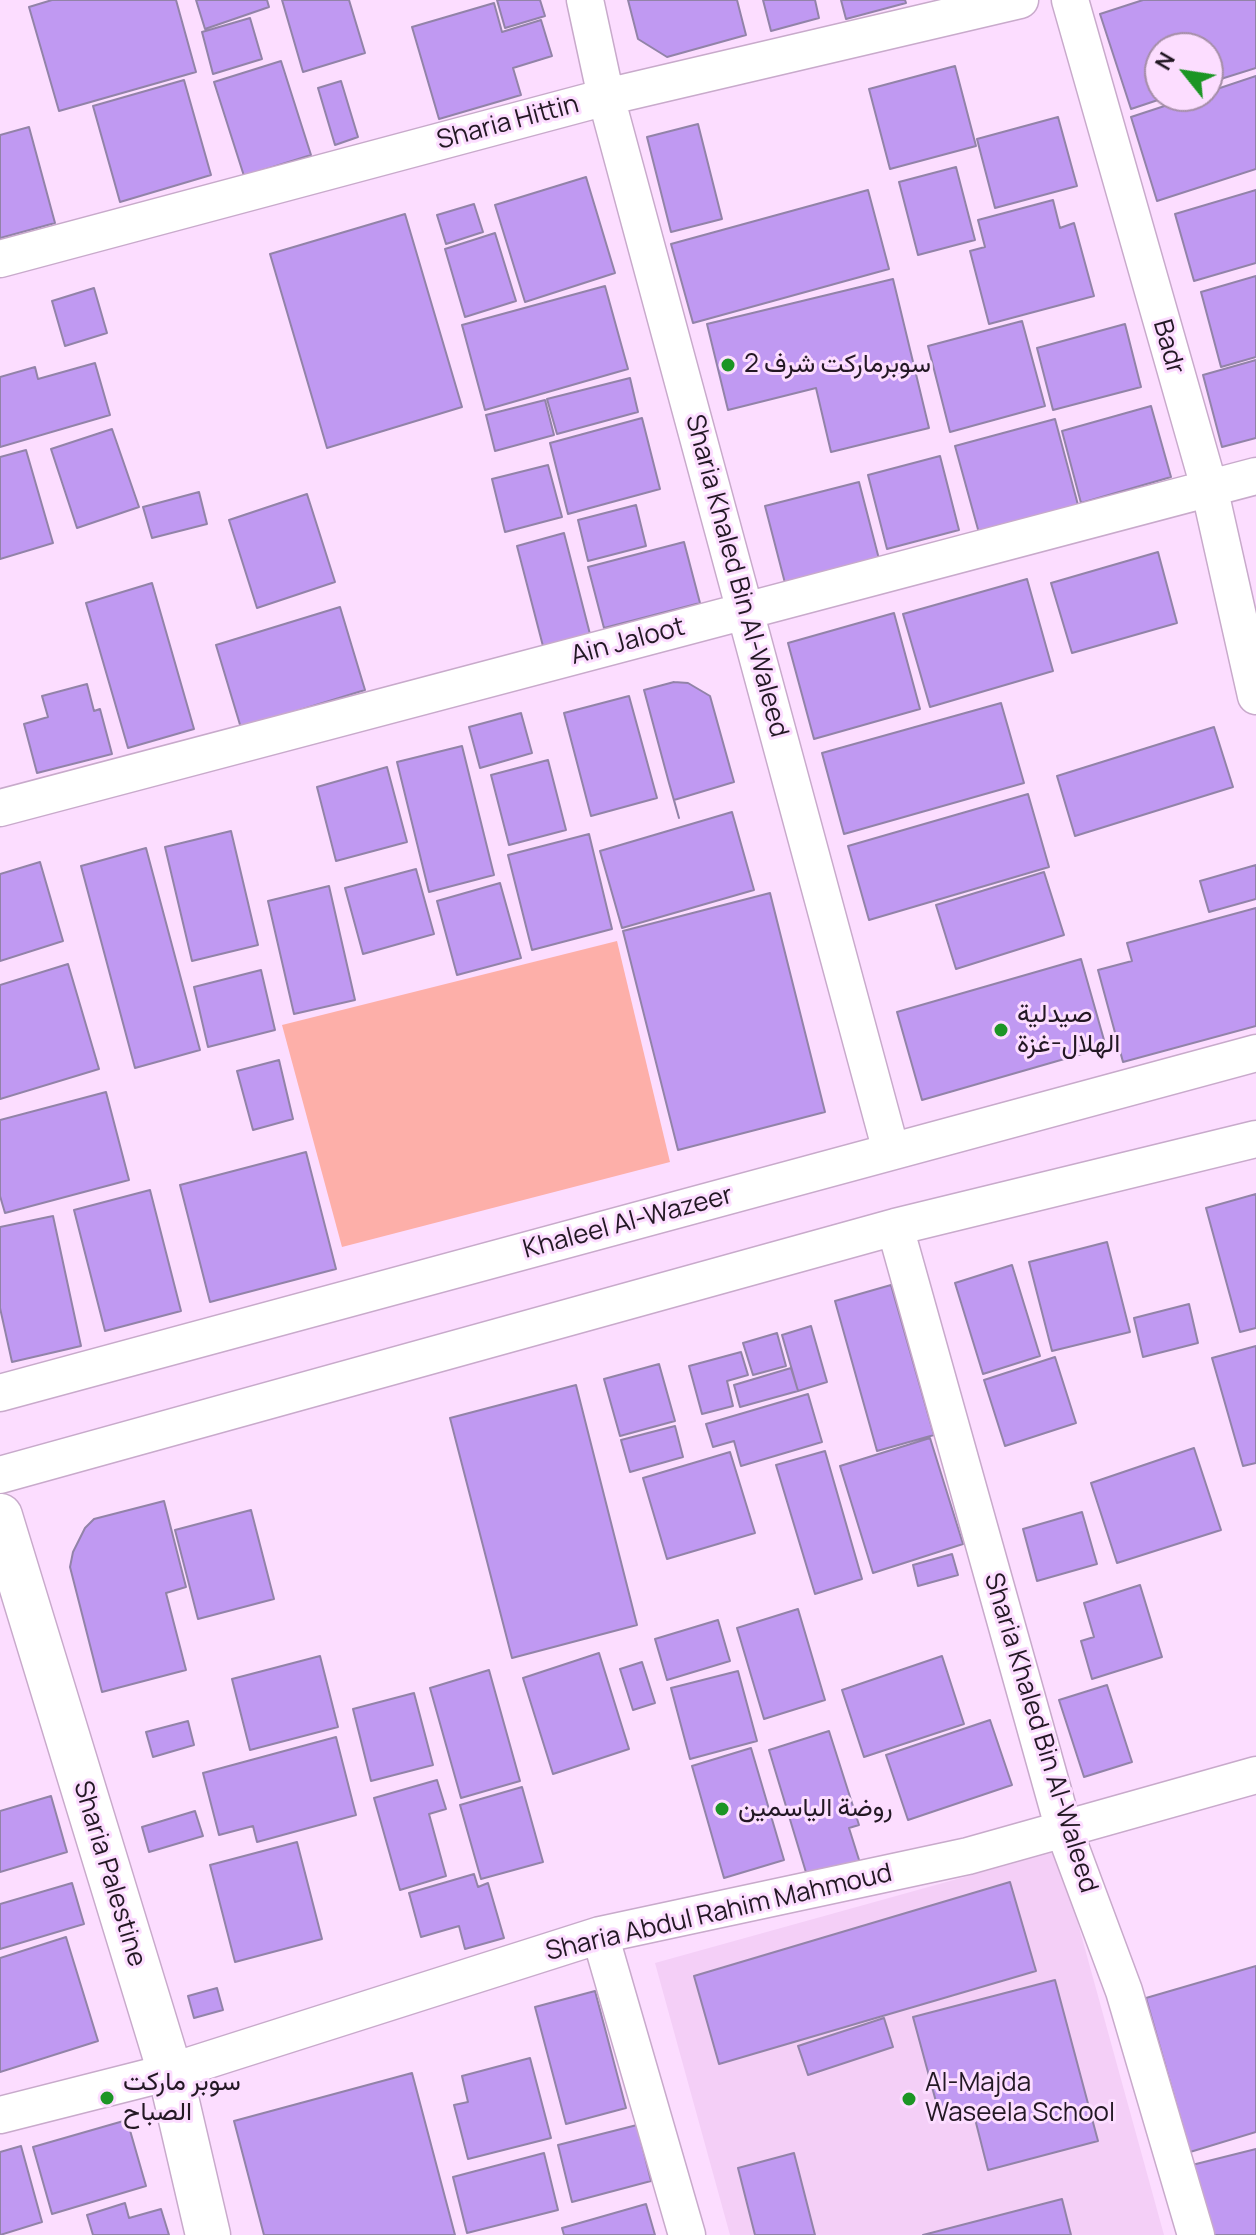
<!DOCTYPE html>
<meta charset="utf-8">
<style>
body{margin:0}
#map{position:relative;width:1256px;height:2235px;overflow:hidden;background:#fcddff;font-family:Manrope,sans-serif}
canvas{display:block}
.north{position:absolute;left:1144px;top:32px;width:80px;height:80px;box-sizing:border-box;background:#fcddff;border:2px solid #a58ea7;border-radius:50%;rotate:300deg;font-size:22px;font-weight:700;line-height:32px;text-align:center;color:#231824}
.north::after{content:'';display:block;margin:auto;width:28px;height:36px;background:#1c9525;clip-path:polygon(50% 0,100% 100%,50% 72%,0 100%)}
</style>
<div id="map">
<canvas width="1256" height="2235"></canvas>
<div class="north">N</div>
</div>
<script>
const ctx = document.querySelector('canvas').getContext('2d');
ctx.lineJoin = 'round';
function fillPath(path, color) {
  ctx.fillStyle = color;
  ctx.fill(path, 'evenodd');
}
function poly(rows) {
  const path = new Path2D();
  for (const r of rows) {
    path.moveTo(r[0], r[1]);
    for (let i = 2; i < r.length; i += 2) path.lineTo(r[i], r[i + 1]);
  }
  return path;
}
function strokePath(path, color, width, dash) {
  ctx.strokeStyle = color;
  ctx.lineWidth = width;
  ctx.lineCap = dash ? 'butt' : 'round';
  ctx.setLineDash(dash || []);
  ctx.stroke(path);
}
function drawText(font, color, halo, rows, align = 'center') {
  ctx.font = font + ' Manrope,Vazirmatn,sans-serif';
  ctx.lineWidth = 6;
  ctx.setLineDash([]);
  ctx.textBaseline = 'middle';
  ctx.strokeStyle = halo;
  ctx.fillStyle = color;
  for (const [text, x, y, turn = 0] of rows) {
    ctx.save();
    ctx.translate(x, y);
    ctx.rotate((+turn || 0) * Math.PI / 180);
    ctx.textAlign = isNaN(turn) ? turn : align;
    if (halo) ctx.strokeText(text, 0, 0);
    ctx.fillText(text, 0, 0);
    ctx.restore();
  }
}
const built = poly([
 [1058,1851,1164,2235,730,2235,655,1963]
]);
const green = poly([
 [617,941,670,1162,342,1247,282,1025]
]);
const building = poly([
 [52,0,176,0,196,72,59,111,29,7,52,0],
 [196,0,267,0,269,7,205,29,196,0],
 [282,0,349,0,365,53,303,72,282,0],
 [497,0,540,0,545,16,505,28,497,0],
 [628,0,737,0,746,35,667,57,638,39,628,0],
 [763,0,815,0,819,18,771,31,763,0],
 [841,0,905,0,906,3,846,19,841,0],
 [1143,0,1256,0,1256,68,1208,83,1208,48,1160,48,1160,96,1170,96,1131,109,1100,14,1143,0],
 [494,3,502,32,541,20,552,56,513,68,521,95,439,119,412,27,494,3],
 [250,18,262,59,213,74,202,32,250,18],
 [281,61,311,155,244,176,214,82,281,61],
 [955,66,976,146,890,169,869,89,955,66],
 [1256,76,1256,169,1157,201,1131,117,1195,96,1208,96,1208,92,1256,76],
 [184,80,211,175,120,202,93,106,184,80],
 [341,81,358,137,335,145,318,88,341,81],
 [1058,117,1077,186,995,208,977,139,1058,117],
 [698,124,722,219,671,232,647,137,698,124],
 [29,127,55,223,0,238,0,135,29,127],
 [956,167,975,240,918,255,899,182,956,167],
 [586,177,615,273,525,302,495,205,586,177],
 [868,190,889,269,693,323,671,244,868,190],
 [1256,190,1256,263,1194,281,1175,214,1256,190],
 [1053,200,1060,228,1074,223,1094,296,989,324,970,251,985,247,978,220,1053,200],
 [474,204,483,232,446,244,437,215,474,204],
 [405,214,462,407,327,448,270,254,405,214],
 [495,233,516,301,465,317,445,249,495,233],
 [1256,276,1256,357,1221,367,1201,292,1256,276],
 [893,279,929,428,831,452,816,388,728,410,707,324,893,279],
 [605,286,628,369,485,410,462,325,605,286],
 [94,288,107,333,65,346,52,301,94,288],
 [1022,321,1045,406,950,432,928,346,1022,321],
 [1125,324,1141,387,1053,410,1037,348,1125,324],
 [1256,360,1256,438,1222,447,1203,375,1256,360],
 [95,363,110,415,0,447,0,377,35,367,38,379,95,363],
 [630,378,638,412,557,434,547,399,630,378],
 [545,400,554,435,495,451,486,415,545,400],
 [1151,406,1171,477,1081,503,1062,431,1151,406],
 [642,418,660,489,568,514,550,443,642,418],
 [1055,419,1078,505,979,533,955,446,1055,419],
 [112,429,139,507,77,528,51,449,112,429],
 [26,450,53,543,0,559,0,457,26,450],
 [940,456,959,530,887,549,868,475,940,456],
 [548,465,562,517,505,532,492,479,548,465],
 [859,482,879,559,785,583,765,506,859,482],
 [199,492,207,524,152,538,143,507,199,492],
 [307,494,335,582,257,608,229,520,307,494],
 [636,505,646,546,588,561,578,520,636,505],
 [564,533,591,638,544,650,517,546,564,533],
 [684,542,700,603,604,628,588,567,684,542],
 [1158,552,1177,623,1072,653,1051,583,1158,552],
 [1027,579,1053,671,930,707,903,614,1027,579],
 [152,583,194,729,128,748,86,603,152,583],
 [340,607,365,690,241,728,216,645,340,607],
 [894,613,920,709,814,739,788,643,894,613],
 [674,682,688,683,710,696,734,782,674,800,679,818,669,783,644,690,674,682],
 [87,684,94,711,100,709,112,754,37,773,24,724,48,717,42,696,87,684],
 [629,696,657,798,591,816,564,713,629,696],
 [1001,703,1024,783,844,834,822,753,1001,703],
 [521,713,532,753,480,768,469,727,521,713],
 [1214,727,1233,787,1075,836,1057,776,1214,727],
 [462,746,494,875,429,892,397,762,462,746],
 [548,760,566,830,509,845,491,775,548,760],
 [387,767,407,842,336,861,317,787,387,767],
 [1028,794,1049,867,869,920,848,846,1028,794],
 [732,812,754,890,622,928,600,851,732,812],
 [231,831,258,945,192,961,165,847,231,831],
 [589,834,612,929,532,950,508,855,589,834],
 [146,848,200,1050,135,1068,81,866,146,848],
 [40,862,63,941,0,961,0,874,40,862],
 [1256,865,1256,899,1209,912,1200,881,1256,865],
 [416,869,434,934,363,954,345,888,416,869],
 [1044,872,1064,935,956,969,936,905,1044,872],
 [500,883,521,958,457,975,437,901,500,883],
 [329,886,355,1000,294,1014,268,901,329,886],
 [770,893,825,1112,678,1150,623,931,770,893],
 [1256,908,1256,1026,1123,1062,1098,970,1132,961,1127,943,1256,908],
 [1081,959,1106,1047,922,1100,897,1012,1081,959],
 [68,964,99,1069,0,1099,0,985,68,964],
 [261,970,275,1030,208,1047,194,987,261,970],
 [279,1060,293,1119,253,1130,237,1071,279,1060],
 [106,1092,129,1180,5,1213,0,1196,0,1120,106,1092],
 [306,1152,336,1269,210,1302,180,1185,306,1152],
 [150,1190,181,1311,105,1331,74,1210,150,1190],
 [1256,1194,1256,1328,1240,1332,1206,1208,1256,1194],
 [53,1216,81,1346,12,1362,0,1308,0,1227,53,1216],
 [1107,1242,1130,1332,1052,1351,1029,1262,1107,1242],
 [1012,1265,1040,1356,983,1374,955,1283,1012,1265],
 [891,1285,934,1435,877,1451,835,1301,891,1285],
 [1189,1304,1198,1343,1143,1357,1134,1318,1189,1304],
 [811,1326,827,1382,798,1391,782,1335,811,1326],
 [777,1333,786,1366,753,1375,743,1343,777,1333],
 [1256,1346,1256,1463,1243,1466,1212,1358,1256,1346],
 [741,1352,748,1375,727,1381,733,1406,702,1414,689,1366,741,1352],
 [1055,1357,1076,1423,1005,1446,984,1380,1055,1357],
 [659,1364,675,1421,620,1436,604,1379,659,1364],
 [791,1368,798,1391,740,1407,734,1385,791,1368],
 [576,1385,637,1625,512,1658,450,1418,576,1385],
 [808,1394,822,1442,741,1466,734,1441,713,1447,706,1424,808,1394],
 [675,1426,683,1457,630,1472,621,1440,675,1426],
 [930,1438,963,1544,873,1573,840,1466,930,1438],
 [1194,1448,1221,1530,1117,1563,1091,1483,1194,1448],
 [825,1451,862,1579,815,1594,776,1465,825,1451],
 [730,1452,755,1533,667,1559,643,1478,730,1452],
 [164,1501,186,1587,166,1593,186,1670,102,1692,70,1567,73,1552,85,1528,94,1519,164,1501],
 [251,1510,274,1599,198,1619,175,1530,251,1510],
 [1082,1512,1097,1564,1037,1581,1023,1529,1082,1512],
 [952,1554,958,1575,918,1586,913,1565,952,1554],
 [1140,1585,1162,1657,1092,1679,1081,1641,1094,1637,1084,1603,1140,1585],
 [798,1609,825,1700,764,1719,737,1628,798,1609],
 [718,1620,730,1661,667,1680,655,1639,718,1620],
 [599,1653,629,1749,553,1774,523,1678,599,1653],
 [320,1656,338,1727,250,1750,232,1679,320,1656],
 [942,1656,964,1724,864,1757,842,1690,942,1656],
 [642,1662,655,1703,633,1710,620,1669,642,1662],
 [489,1670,520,1781,461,1798,430,1688,489,1670],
 [738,1671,757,1741,690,1759,671,1688,738,1671],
 [1107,1685,1132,1762,1084,1777,1059,1700,1107,1685],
 [414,1693,433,1765,371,1781,353,1709,414,1693],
 [990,1720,1012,1785,908,1820,886,1755,990,1720],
 [188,1721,194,1745,153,1757,146,1732,188,1721],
 [829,1731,859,1825,849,1828,860,1863,808,1879,769,1750,829,1731],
 [336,1737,356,1815,257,1842,253,1826,219,1835,203,1773,336,1737],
 [751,1748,784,1860,724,1878,692,1766,751,1748],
 [437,1780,446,1809,429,1814,446,1876,400,1890,374,1798,437,1780],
 [522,1787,543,1862,481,1879,460,1805,522,1787],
 [51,1796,67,1852,0,1872,0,1811,51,1796],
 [195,1811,203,1836,149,1852,142,1827,195,1811],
 [297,1842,322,1939,235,1962,210,1865,297,1842],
 [474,1874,478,1887,488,1883,504,1938,465,1949,459,1926,421,1937,409,1893,474,1874],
 [1010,1882,1036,1971,719,2064,694,1976,1010,1882],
 [72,1883,84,1924,0,1949,0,1904,72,1883],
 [66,1937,98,2041,0,2072,0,1958,66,1937],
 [1256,1966,1256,2132,1190,2152,1146,1998,1256,1966],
 [1055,1980,1098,2141,988,2170,973,2111,941,2120,913,2017,1055,1980],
 [217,1988,223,2010,194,2018,188,1996,217,1988],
 [595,1991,626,2108,566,2124,535,2007,595,1991],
 [884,2018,893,2047,808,2075,798,2046,884,2018],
 [530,2058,551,2138,468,2159,454,2105,468,2102,462,2076,530,2058],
 [412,2073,455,2235,264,2235,234,2121,412,2073],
 [127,2120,146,2186,52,2214,33,2147,127,2120],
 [637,2125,651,2181,572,2202,558,2145,637,2125],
 [21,2146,42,2222,0,2235,0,2152,21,2146],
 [1256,2149,1256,2235,1210,2235,1192,2165,1256,2149],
 [544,2153,558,2210,467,2233,453,2177,544,2153],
 [794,2153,815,2235,755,2235,738,2168,794,2153],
 [1062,2199,1071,2235,923,2235,1062,2199],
 [125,2203,129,2218,161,2209,169,2235,93,2235,87,2215,125,2203],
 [646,2204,655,2235,564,2235,562,2228,646,2204]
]);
const minor = poly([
 [585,0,606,97,891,1151],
 [1070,0,1209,487,1256,696],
 [0,259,606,97,1020,0],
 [0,808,1256,476],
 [895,1227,1064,1830,1124,1991,1196,2235],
 [0,1393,1256,1053],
 [0,1475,895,1227,1256,1139],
 [600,1935,687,2235],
 [0,2115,170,2072,600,1935,968,1856,1256,1775]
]);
const tertiary = poly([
 [0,1516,170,2072,208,2235]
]);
const markers = [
 [728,365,8,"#1c9525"],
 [1001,1030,8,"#1c9525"],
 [722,1809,8,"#1c9525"],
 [107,2098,8,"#1c9525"],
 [909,2099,8,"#1c9525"]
];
const streetNames = [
 ["Sharia Hittin",508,123,-15],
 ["Badr",1168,347,74],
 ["Sharia Khaled Bin Al-Waleed",736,576,75],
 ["Ain Jaloot",628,642,-15],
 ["Khaleel Al-Wazeer",628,1223,-15],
 ["Sharia Khaled Bin Al-Waleed",1040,1733,73],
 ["Sharia Palestine",109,1874,73],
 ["Sharia Abdul Rahim Mahmoud",719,1913,-13]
];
const poiNames = [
 ["سوبرماركت شرف 2",744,365],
 ["صيدلية",1017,1015],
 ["الهلال-غزة",1017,1045],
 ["روضة الياسمين",738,1809],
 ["سوبر ماركت",123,2083],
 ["الصباح",123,2113],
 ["Al-Majda",925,2084],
 ["Waseela School",925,2114]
];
fillPath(built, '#f4cff7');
fillPath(green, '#fdafa9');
fillPath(building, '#c099f2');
strokePath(building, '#9283a8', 2);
strokePath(minor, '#c8aacb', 39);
strokePath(tertiary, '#c8aacb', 47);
strokePath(minor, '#fff', 36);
strokePath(tertiary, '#fff', 44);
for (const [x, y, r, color] of markers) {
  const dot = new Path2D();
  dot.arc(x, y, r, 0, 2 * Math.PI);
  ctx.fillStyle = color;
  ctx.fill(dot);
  strokePath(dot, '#fcddff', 3);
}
drawText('26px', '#231824', '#fcddff', streetNames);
drawText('26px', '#231824', '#fcddff', poiNames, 'left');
</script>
